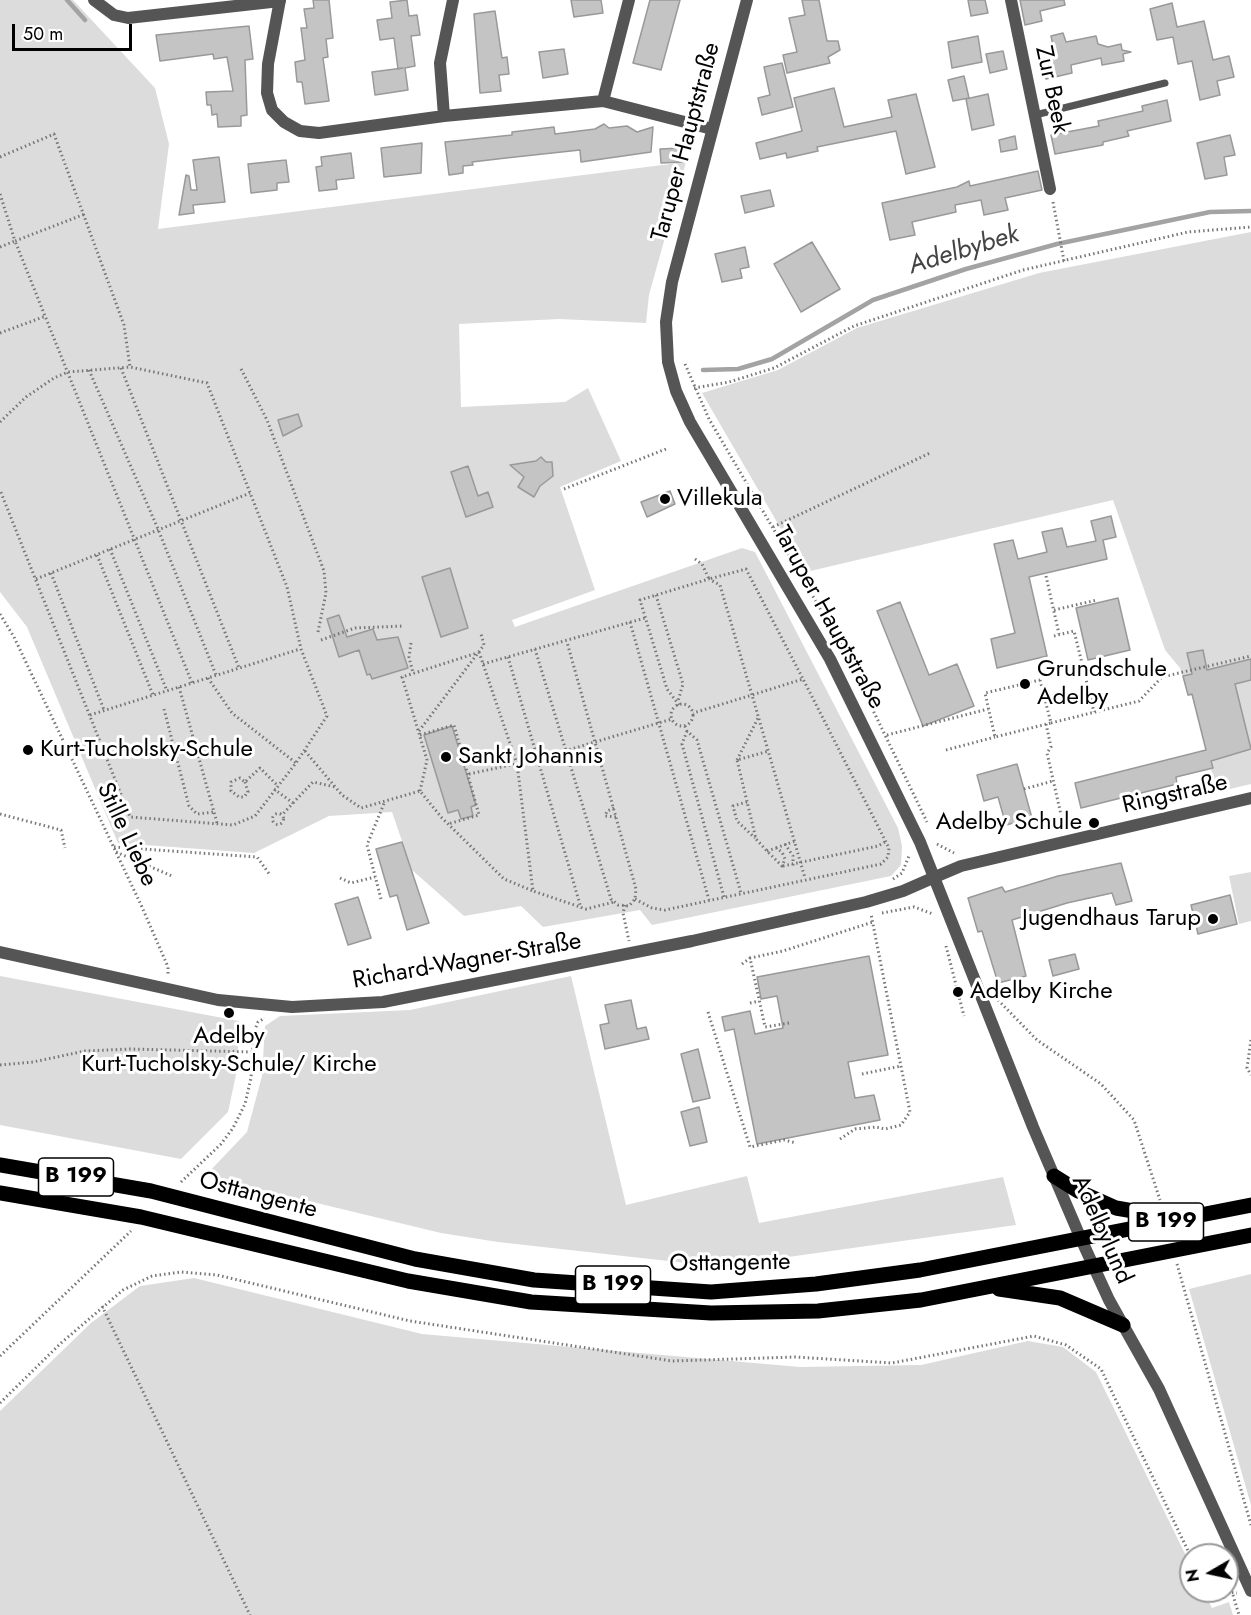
<!DOCTYPE html>
<meta charset="utf-8">
<style>
body{margin:0}
#map{position:relative;width:1251px;height:1615px;overflow:hidden;background:#fff;font-family:Jost,sans-serif}
canvas{display:block}
.north{position:absolute;left:1179px;top:1543px;width:60px;height:60px;box-sizing:border-box;background:#fff;border:2px solid #999;border-radius:50%;rotate:261deg;font-size:16px;font-weight:700;line-height:24px;text-align:center;color:#000}
.north::after{content:'';display:block;margin:auto;width:21px;height:27px;background:#000;clip-path:polygon(50% 0,100% 100%,50% 72%,0 100%)}
.scale{position:absolute;left:12px;top:24px;width:120px;height:27px;box-sizing:border-box;border:3px solid #000;border-top:0;padding-left:8px;font-size:18px;line-height:21px;white-space:nowrap;color:#000;-webkit-text-stroke:4px #fff;paint-order:stroke}
</style>
<div id="map">
<canvas width="1251" height="1615"></canvas>
<div class="north">N</div>
<div class="scale">50 m</div>
</div>
<script>
const ctx = document.querySelector('canvas').getContext('2d');
ctx.lineJoin = 'round';
function fillPath(path, color) {
  ctx.fillStyle = color;
  ctx.fill(path, 'evenodd');
}
function poly(rows) {
  const path = new Path2D();
  for (const r of rows) {
    if (r.length === 3) {
      path.moveTo(r[0] + r[2], r[1]);
      path.arc(r[0], r[1], r[2], 0, 2 * Math.PI);
      continue;
    }
    path.moveTo(r[0], r[1]);
    for (let i = 2; i < r.length; i += 2) path.lineTo(r[i], r[i + 1]);
  }
  return path;
}
function strokePath(path, color, width, dash) {
  ctx.strokeStyle = color;
  ctx.lineWidth = width;
  ctx.lineCap = dash ? 'butt' : 'round';
  ctx.setLineDash(dash || []);
  ctx.stroke(path);
}
function drawText(font, color, halo, rows, align = 'center') {
  ctx.font = font + ' Jost,sans-serif';
  ctx.lineWidth = 6;
  ctx.setLineDash([]);
  ctx.textBaseline = 'middle';
  ctx.strokeStyle = halo;
  ctx.fillStyle = color;
  for (const [text, x, y, turn = 0] of rows) {
    ctx.save();
    ctx.translate(x, y);
    ctx.rotate((+turn || 0) * Math.PI / 180);
    ctx.textAlign = isNaN(turn) ? turn : align;
    if (halo) ctx.strokeText(text, 0, 0);
    ctx.fillText(text, 0, 0);
    ctx.restore();
  }
}
const green = poly([
 [0,0,73,0,155,88,169,144,158,229,686,162,649,295,646,323,559,319,459,324,461,407,565,402,588,388,621,461,560,487,595,590,512,620,515,627,742,548,755,552,898,828,902,846,901,865,891,876,652,925,640,910,543,927,521,906,464,916,412,870,392,812,329,816,254,853,118,843,27,627,0,592],
 [1251,232,1251,784,1217,792,1192,696,1188,696,1180,668,1165,650,1113,500,806,572,702,393,778,370,857,328,1039,273],
 [1251,872,1251,921,1239,924,1229,876],
 [0,976,239,1021,237,1070,228,1112,181,1159,0,1125],
 [571,976,626,1205,747,1176,759,1223,1003,1177,1016,1225,767,1260,704,1265,498,1242,441,1233,205,1176,247,1132,262,1076,265,1026,280,1016,410,1010],
 [1251,1274,1251,1505,1189,1289],
 [194,1278,422,1334,800,1367,921,1365,1028,1341,1063,1347,1096,1372,1191,1566,1191,1591,1203,1591,1212,1608,1229,1602,1233,1615,0,1615,0,1411,91,1323,140,1286]
]);
const stream = poly([
 [67,0,85,20],
 [703,370,738,369,772,359,873,300,966,269,1057,244,1210,212,1251,211]
]);
const building = poly([
 [313,0,329,0,333,38,326,39,328,57,323,58,329,101,305,104,302,82,297,82,295,62,305,60,301,28,307,28,304,9,314,8,313,0],
 [407,0,409,16,417,15,420,35,411,36,415,66,405,68,408,90,375,95,372,72,403,68,398,69,394,38,380,40,377,20,392,18,390,2,407,0],
 [571,0,601,0,603,13,574,17,571,0],
 [650,0,680,0,661,70,633,63,650,0],
 [802,0,819,0,827,41,838,41,840,50,828,57,830,63,787,73,783,55,797,52,789,18,805,15,802,0],
 [968,0,985,0,988,13,971,16,968,0],
 [1020,0,1064,0,1065,5,1040,11,1042,21,1025,25,1020,0],
 [1172,3,1177,27,1204,21,1213,60,1229,56,1234,77,1217,81,1220,95,1200,100,1192,61,1178,64,1173,37,1157,40,1150,9,1172,3],
 [495,11,502,58,507,57,509,74,499,75,501,91,480,93,474,14,495,11],
 [249,26,253,59,245,60,247,115,241,116,241,126,218,127,217,114,212,115,211,105,207,105,206,92,233,91,227,57,214,59,213,54,160,61,156,35,249,26],
 [1063,33,1066,42,1096,36,1098,44,1108,47,1121,44,1122,50,1131,52,1123,54,1124,61,1102,65,1101,58,1071,65,1072,73,1046,79,1042,59,1055,56,1051,36,1063,33],
 [978,36,982,62,952,68,948,42,978,36],
 [564,49,568,74,543,78,539,52,564,49],
 [1003,51,1007,69,990,73,986,54,1003,51],
 [782,63,793,107,762,115,758,98,770,95,764,67,782,63],
 [964,76,969,98,953,101,948,80,964,76],
 [834,88,844,127,892,117,888,100,916,94,935,167,906,174,896,131,817,147,818,151,787,158,786,153,760,159,756,143,802,131,794,98,834,88],
 [988,94,994,125,972,130,966,99,988,94],
 [1167,100,1171,121,1127,131,1129,136,1103,142,1103,145,1055,154,1051,135,1099,126,1098,121,1143,111,1142,106,1167,100],
 [604,124,609,128,627,126,637,132,653,127,651,152,581,162,580,150,506,158,472,162,473,165,463,166,463,173,449,175,445,142,512,135,512,132,554,127,555,134,595,129,604,124],
 [1230,135,1235,155,1224,157,1227,175,1205,179,1197,143,1230,135],
 [1015,136,1017,149,1001,152,999,140,1015,136],
 [422,143,421,173,384,177,381,148,422,143],
 [682,148,683,162,661,163,660,149,682,148],
 [351,153,354,178,336,180,337,189,319,191,316,167,322,166,321,157,351,153],
 [219,157,225,202,193,205,194,213,179,215,186,175,189,176,191,190,197,190,193,160,219,157],
 [286,160,289,182,277,183,277,190,251,193,248,164,286,160],
 [1038,171,1042,190,1005,198,1008,210,984,215,981,200,955,205,956,212,912,222,915,235,890,240,882,203,957,187,969,181,970,186,1038,171],
 [770,190,774,206,745,213,741,196,770,190],
 [812,242,840,289,801,312,774,264,812,242],
 [745,247,749,267,740,269,742,278,722,282,715,254,745,247],
 [298,414,302,426,283,436,278,420,298,414],
 [541,457,546,462,552,462,553,476,540,486,534,497,518,487,524,477,510,465,536,461,541,457],
 [468,466,478,496,488,492,493,507,466,517,451,472,468,466],
 [670,491,675,504,647,517,641,502,670,491],
 [1111,516,1116,537,1103,540,1107,559,1029,577,1047,656,997,668,991,639,1015,633,994,544,1013,540,1018,559,1047,552,1042,532,1062,528,1067,547,1096,541,1091,521,1111,516],
 [450,568,468,628,441,637,422,577,450,568],
 [1118,598,1130,650,1088,660,1076,608,1118,598],
 [900,602,929,675,957,664,974,706,923,726,877,611,900,602],
 [339,615,347,637,373,629,377,640,398,637,408,668,372,679,370,674,367,675,359,650,339,657,327,619,339,615],
 [1203,650,1207,670,1251,659,1251,680,1235,684,1251,749,1211,761,1213,768,1176,777,1177,784,1081,808,1075,783,1206,750,1192,694,1188,695,1183,676,1192,674,1187,653,1203,650],
 [452,726,476,805,471,807,473,816,461,819,458,810,448,813,424,735,452,726],
 [1017,764,1032,818,1006,825,998,797,984,801,977,775,1017,764],
 [402,842,429,923,407,930,397,895,390,897,376,849,402,842],
 [1121,863,1132,901,1116,905,1112,893,1067,903,1012,920,1026,976,998,983,982,931,978,932,968,898,1002,887,1005,892,1058,876,1121,863],
 [1230,895,1237,924,1198,934,1191,905,1230,895],
 [358,897,371,938,348,945,335,904,358,897],
 [1075,954,1079,969,1053,976,1049,960,1075,954],
 [869,956,888,1055,848,1062,855,1098,874,1095,880,1120,757,1144,734,1029,725,1031,722,1017,750,1011,755,1034,783,1028,777,996,761,999,757,977,869,956],
 [631,1000,637,1029,646,1027,649,1039,605,1049,600,1025,609,1023,605,1005,631,1000],
 [698,1049,710,1098,693,1102,681,1054,698,1049],
 [699,1107,707,1142,690,1146,681,1112,699,1107]
]);
const path = poly([
 [0,157,54,134,124,325,130,367],
 [0,194,15,241,85,214],
 [1053,202,1064,261],
 [0,247,15,241,192,683],
 [0,333,46,316],
 [685,364,709,419,842,646,927,822],
 [121,368,239,668],
 [241,369,267,420,324,571,326,593,318,632],
 [89,370,158,529,216,675],
 [694,388,729,382,774,368,854,326,1023,270,1188,232,1251,227],
 [0,422,26,397,54,378,68,372,130,367,207,383,287,587,301,649,327,716,296,763,255,816,233,825,130,817,0,490],
 [564,489,666,449],
 [773,527,930,453],
 [110,549,167,691],
 [97,555,153,695],
 [695,559,702,564,709,579,746,569,803,679],
 [51,573,104,710],
 [1046,576,1059,634],
 [36,579,250,493],
 [656,595,683,684,678,701],
 [1054,610,1097,600],
 [0,614,14,637,142,907,168,967,168,975],
 [630,622,709,900],
 [1054,636,1074,631,1094,712],
 [321,640,355,628,403,626],
 [411,643,409,657,413,673],
 [535,649,611,899,618,905,629,906,635,899,636,889,567,642],
 [479,652,517,764,533,891,586,909,614,902],
 [508,657,581,908],
 [483,664,645,618],
 [208,678,232,713,296,763],
 [1040,680,1051,723,995,737,985,693,1040,680],
 [179,687,217,823],
 [682,715,11],
 [679,705,667,689,640,600,709,579,720,585,752,695,693,713],
 [164,709,189,806,197,814,214,812],
 [90,715,300,649],
 [1051,723,1139,701,1162,677,1251,656],
 [1046,724,1051,747,1047,753,1064,828],
 [685,726,687,731,697,740,741,893],
 [419,731,484,645,481,634],
 [687,731,682,744,724,897],
 [420,735,454,725,479,815,448,824],
 [887,735,988,709],
 [946,750,995,737],
 [305,751,342,795,361,808,420,791,442,818,504,879,533,891],
 [737,760,758,718],
 [469,774,538,759,672,719],
 [245,782,248,792,244,797,239,797,231,791,231,782,240,778,245,782,260,768,277,785],
 [274,789,293,803,282,815],
 [1024,789,1053,781],
 [420,791,427,760,402,677,477,653],
 [747,802,733,806,737,821,755,838],
 [293,803,313,782,335,787],
 [614,808,607,811,605,816,616,817],
 [278,819,5.5],
 [0,814,61,830,65,848],
 [785,844,793,856,793,866],
 [937,844,954,853],
 [114,847,257,857,270,875],
 [776,848,795,841],
 [767,851,776,848,782,852,785,859,782,866,767,851,756,839,737,760,769,751],
 [116,852,172,876],
 [783,866,878,846,885,842],
 [340,878,351,883,375,877],
 [893,879,902,873,909,856],
 [381,899,367,845,385,801],
 [635,899,652,908,665,910,881,864,888,857,889,848,803,679,752,695,805,878],
 [625,905,623,913,629,941],
 [882,913,914,907,933,914],
 [946,946,964,1016],
 [742,964,750,958],
 [998,1000,1037,1040,1101,1084,1134,1120,1160,1200],
 [750,1003,759,1001],
 [708,1012,750,1147,784,1140,796,1143],
 [789,1023,765,1027,750,958,783,951,873,922],
 [1251,1040,1247,1068,1251,1075],
 [0,1065,33,1062,85,1051,130,1049,252,1052],
 [862,1074,901,1066],
 [840,1139,855,1129,876,1127,885,1129,901,1125,910,1112,871,914],
 [181,1182,221,1144,233,1128,245,1104,251,1078,254,1032,258,1022,265,1018],
 [1177,1264,1251,1525],
 [102,1306,250,1615],
 [0,1356,131,1231],
 [0,1403,61,1343,123,1290,152,1276,181,1272,217,1275,410,1321,672,1361,795,1357,892,1363,1034,1336,1066,1345,1101,1369,1191,1557],
 [1214,1591,1237,1593],
 [1233,1595,1239,1615]
]);
const service = poly([
 [1035,115,1165,83]
]);
const minor = poly([
 [94,0,114,15,128,18,280,1],
 [280,0,268,64,267,93,272,110,284,122,300,131,319,133,444,116,603,101,712,129],
 [1011,0,1050,189],
 [603,101,629,0],
 [444,116,440,63,453,0],
 [935,877,961,866,1251,798]
]);
const tertiary = poly([
 [747,0,672,282,666,322,668,362,676,391,690,422,830,659,920,842,1033,1127,1081,1239,1109,1300,1159,1389,1251,1591],
 [0,952,218,1000,292,1007,383,1002,692,941,866,902,903,891,935,877]
]);
const primary = poly([
 [0,1165,151,1191,415,1259,534,1280,711,1292,816,1284,920,1270,1251,1205],
 [1054,1176,1078,1191,1116,1208,1168,1217],
 [0,1193,141,1217,408,1281,531,1302,711,1313,818,1311,921,1300,1251,1235],
 [999,1289,1060,1298,1123,1325]
]);
const markers = [
 [665,499,6,"#000"],
 [1025,684,6,"#000"],
 [28,750,6,"#000"],
 [446,757,6,"#000"],
 [1094,823,6,"#000"],
 [1213,919,6,"#000"],
 [958,992,6,"#000"],
 [229,1013,6,"#000"]
];
const shields = [
 [76,1177,75],
 [1166,1222,75],
 [613,1285,75]
];
const shieldNames = [
 ["B 199",76,1177],
 ["B 199",1166,1222],
 ["B 199",613,1285]
];
const streetNames = [
 ["Zur Beek",1051,90,78],
 ["Taruper Hauptstraße",687,142,-75],
 ["Taruper Hauptstraße",828,618,61],
 ["Ringstraße",1175,795,-13],
 ["Stille Liebe",126,835,65],
 ["Richard-Wagner-Straße",467,962,-10],
 ["Osttangente",258,1196,15],
 ["Adelbylund",1101,1230,66],
 ["Osttangente",730,1264,-1]
];
const poiNames = [
 ["Villekula",677,499],
 ["Grundschule",1037,670],
 ["Adelby",1037,698],
 ["Kurt-Tucholsky-Schule",40,750],
 ["Sankt Johannis",458,757],
 ["Adelby Schule",1082,823,"right"],
 ["Jugendhaus Tarup",1201,919,"right"],
 ["Adelby Kirche",970,992],
 ["Adelby",229,1037,"center"],
 ["Kurt-Tucholsky-Schule/ Kirche",229,1065,"center"]
];
const waterNames = [
 ["Adelbybek",964,251,-17]
];
fillPath(green, '#dcdcdc');
strokePath(stream, '#a3a3a3', 4.5);
fillPath(building, '#c4c4c4');
strokePath(building, '#999', 1.5);
strokePath(path, '#777', 3, [1.5, 3]);
strokePath(service, '#555', 7);
strokePath(minor, '#555', 12);
strokePath(tertiary, '#555', 12);
strokePath(primary, '#000', 15);
for (const [x, y, r, color] of markers) {
  const dot = new Path2D();
  dot.arc(x, y, r, 0, 2 * Math.PI);
  ctx.fillStyle = color;
  ctx.fill(dot);
  strokePath(dot, '#fff', 2);
}
for (const [x, y, w] of shields) {
  const box = new Path2D();
  box.roundRect(x - w / 2, y - 19, w, 38, 4.5);
  ctx.fillStyle = '#fff';
  ctx.fill(box);
  strokePath(box, '#000', 1.5);
}
drawText('bold 22px', '#000', null, shieldNames);
drawText('24px', '#000', '#fff', streetNames);
drawText('24px', '#000', '#fff', poiNames, 'left');
drawText('italic 26px', '#444', '#fff', waterNames);
</script>
